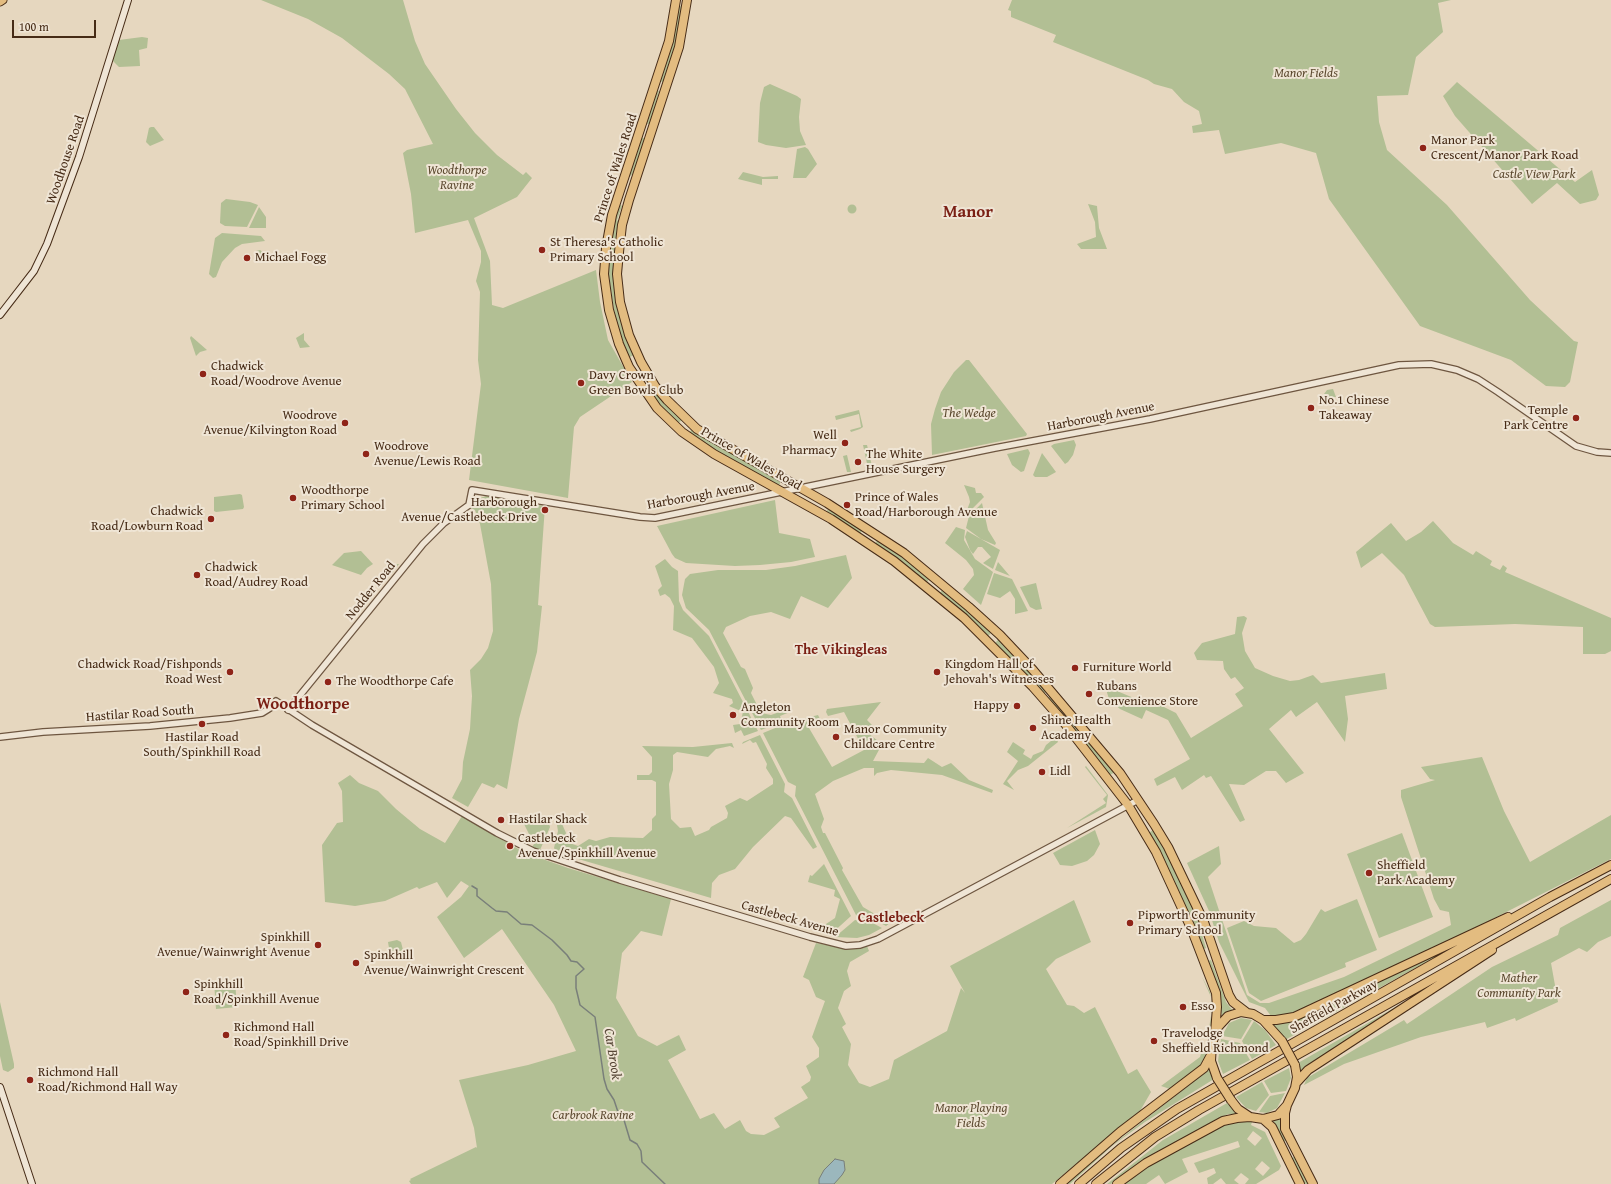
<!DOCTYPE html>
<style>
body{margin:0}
#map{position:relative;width:1611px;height:1184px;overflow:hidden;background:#e6d7bf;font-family:"Gentium Book Plus",serif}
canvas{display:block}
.scale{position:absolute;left:12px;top:20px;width:84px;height:18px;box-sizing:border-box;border:2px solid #462b16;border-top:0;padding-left:5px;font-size:12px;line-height:14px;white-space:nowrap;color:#462b16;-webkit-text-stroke:3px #efe5d5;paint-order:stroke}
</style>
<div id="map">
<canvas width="1611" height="1184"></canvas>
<div class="scale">100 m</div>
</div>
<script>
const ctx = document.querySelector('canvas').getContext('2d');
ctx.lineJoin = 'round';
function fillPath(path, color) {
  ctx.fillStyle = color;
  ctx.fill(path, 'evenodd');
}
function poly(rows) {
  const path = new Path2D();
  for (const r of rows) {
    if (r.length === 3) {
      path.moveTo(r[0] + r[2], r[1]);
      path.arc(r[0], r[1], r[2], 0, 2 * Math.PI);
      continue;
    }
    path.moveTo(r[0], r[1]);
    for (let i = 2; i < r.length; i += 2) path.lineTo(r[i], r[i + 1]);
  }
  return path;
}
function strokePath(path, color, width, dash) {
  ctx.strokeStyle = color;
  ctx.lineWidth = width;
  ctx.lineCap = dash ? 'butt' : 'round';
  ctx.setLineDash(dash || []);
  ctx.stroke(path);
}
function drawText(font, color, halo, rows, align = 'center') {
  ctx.font = font + ' "Gentium Book Plus",serif';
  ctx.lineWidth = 4;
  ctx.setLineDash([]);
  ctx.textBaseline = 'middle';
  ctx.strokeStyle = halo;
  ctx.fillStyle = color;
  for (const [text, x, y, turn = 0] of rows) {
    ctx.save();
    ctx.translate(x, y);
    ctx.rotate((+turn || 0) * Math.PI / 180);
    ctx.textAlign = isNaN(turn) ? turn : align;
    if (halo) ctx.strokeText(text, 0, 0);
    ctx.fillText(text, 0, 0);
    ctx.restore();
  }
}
const green = poly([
 [261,0,403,0,415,41,425,64,456,109,475,133,497,155,523,175,526,172,532,178,517,197,474,218,490,261,492,305,503,308,596,270,600,302,608,340,632,382,580,417,574,427,568,498,469,480,481,384,478,360,480,292,476,281,481,262,481,251,468,220,415,233,411,194,403,153,407,150,433,144,405,89,389,74,342,38,308,19],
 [1012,0,1451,0,1438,3,1443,32,1416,57,1408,95,1377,96,1379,122,1387,150,1447,205,1530,300,1574,341,1578,342,1570,382,1565,387,1546,386,1511,360,1420,326,1329,199,1316,153,1281,143,1225,154,1219,130,1193,133,1192,126,1202,124,1199,111,1184,102,1172,89,1154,84,1148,80,1053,42,1056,35,1011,17,1011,11,1008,10],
 [679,6,684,7,681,27,665,83,660,81],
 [142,37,148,38,147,48,139,50,140,66,119,67,112,60,119,40],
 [1457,82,1575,182,1592,170,1599,195,1596,200,1580,204,1557,183,1532,204,1455,116,1443,96],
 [770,84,797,96,801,99,799,117,800,131,806,145,786,148,766,145,758,142,760,103,764,87],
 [656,90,659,91,656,102,658,105,651,125,645,123],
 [151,127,154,127,164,140,150,146,146,142,149,128],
 [641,137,646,139,635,172,629,177],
 [805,147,808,149,817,164,806,178,793,178,797,149],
 [743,172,763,177,778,176,778,179,762,179,762,185,738,179],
 [226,199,250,202,258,205,247,227,225,226,220,223,221,203],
 [618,203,622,206,617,220,619,222,614,254,614,278,634,355,628,358,616,323,608,270,608,255],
 [1088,204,1097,206,1099,228,1107,249,1081,249,1077,244,1096,237,1095,222],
 [852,209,4.5],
 [259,207,266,217,266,228,249,228],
 [222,233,261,236,265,241,242,244,235,248,222,262,216,277,213,278,209,274,215,238],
 [260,250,264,253,265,262,258,262,255,253,256,251],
 [304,333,304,340,310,347,300,348,296,338],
 [191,336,207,350,200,352,196,356,190,338],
 [966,360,969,360,1027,434,1026,436,932,455,931,424,935,409,941,392,954,372],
 [651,385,664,402,682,420,677,424,646,388],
 [1333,389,1336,397,1326,398,1324,394,1327,390],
 [859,410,863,427,860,429,851,432,850,430,861,427,859,414,836,420,835,416],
 [692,428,780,480,780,484,778,485,710,448,689,434],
 [1074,440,1076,445,1073,455,1068,462,1065,464,1051,446,1054,444],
 [863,445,867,445,872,466,868,468],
 [1028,449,1030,453,1024,471,1021,472,1012,465,1007,454],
 [1042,453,1056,472,1047,477,1035,477,1033,475],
 [847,455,851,472,847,472,843,456],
 [964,485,975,488,976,493,981,493,984,497,969,512,967,510,970,502,969,497],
 [240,494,242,495,244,507,243,509,216,512,214,511,214,497],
 [486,496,545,506,538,605,542,606,537,652,519,719,507,789,497,784,494,788,482,783,468,807,452,798,462,779,463,762,470,729,472,696,470,670,481,659,488,648,493,631,491,584,480,524,475,510,471,508,480,498],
 [775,500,779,533,810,539,815,557,791,562,760,565,735,566,686,563,675,558,672,554,657,526],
 [982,503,988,530,996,543,995,545,981,539,966,528,969,516],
 [829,507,863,529,860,534,826,513],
 [1433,521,1453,543,1473,555,1476,551,1492,561,1490,565,1500,570,1503,565,1507,568,1505,572,1611,618,1611,651,1605,654,1583,654,1583,627,1515,624,1435,627,1430,624,1404,575,1382,553,1361,568,1356,552,1391,523,1406,541,1421,532],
 [956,527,965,530,964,540,975,559,993,572,981,605,963,589,974,575,973,569,966,560,945,543],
 [967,531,1000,550,993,569,983,563,991,557,982,547,978,547,973,554,970,550,965,537],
 [878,539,930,578,927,582,875,544],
 [361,551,373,564,367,568,361,575,332,565,344,553],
 [846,555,852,578,828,608,801,596,790,619,771,612,750,616,726,627,723,633,741,667,745,669,753,688,751,693,761,713,771,715,788,709,790,712,780,716,782,722,761,730,709,630,686,608,682,595,685,579,690,574,718,570,766,570,795,566],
 [665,559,672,567,678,571,679,601,683,610,709,636,758,731,744,736,741,730,735,733,733,725,740,724,743,712,729,706,733,703,732,699,713,693,719,683,714,667,692,638,673,630,674,606,670,598,665,594,660,596,658,590,662,586,655,566],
 [388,561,393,564,399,564,392,573,390,570],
 [998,562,1009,575,1010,576,995,570],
 [994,573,1012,579,1028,611,1015,614,1015,599,1010,591,1000,598,987,594],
 [1036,583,1042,609,1036,610,1030,607,1020,587],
 [943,588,993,631,988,636,940,593],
 [1244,616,1247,618,1242,633,1245,651,1255,668,1273,676,1290,681,1299,680,1313,675,1321,683,1385,673,1387,689,1345,696,1348,719,1345,742,1317,702,1296,717,1291,710,1269,729,1304,773,1286,783,1276,771,1266,771,1244,785,1229,784,1245,820,1240,822,1211,776,1206,778,1204,775,1182,790,1175,777,1157,786,1154,779,1190,759,1168,720,1146,710,1142,719,1120,709,1109,699,1105,686,1148,704,1150,700,1176,713,1191,738,1243,706,1235,694,1244,688,1235,677,1231,679,1224,669,1223,661,1197,660,1194,653,1202,643,1235,634,1237,617],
 [999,639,1048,690,1044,694,995,643],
 [1052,694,1115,772,1110,775,1048,698],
 [881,702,867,720,873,726,868,733,878,741,876,744,880,748,873,761,924,763,928,758,942,767,951,763,969,780,993,790,992,793,942,775,891,770,877,773,874,776,874,768,864,768,833,781,815,794,824,819,821,827,823,833,825,833,843,868,842,870,863,907,890,923,886,926,871,918,858,917,856,915,795,796,796,786,788,782,763,733,790,722,818,715,821,721,809,728,832,767,864,750,844,712,828,716,826,712,827,709],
 [1061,733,1062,735,1057,740,1058,742,1028,766,1018,770,1007,781,1014,790,1003,784,1018,761,1007,752,1013,742,1025,750,1023,754,1031,759,1033,755,1043,751,1046,745],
 [760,735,785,784,784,792,792,798,817,847,813,849,791,818,785,816,753,847,735,869,719,875,712,883,711,898,575,858,568,858,557,853,554,848,558,831,556,819,559,817,566,833,565,836,567,842,578,846,589,839,596,841,610,837,643,838,652,830,652,819,656,815,656,782,652,780,637,780,637,775,649,775,652,772,652,757,642,746,693,747,732,743,734,748,730,746,716,749,708,757,677,752,673,755,673,770,669,784,671,819,680,828,691,827,695,836,709,830,711,827,727,818,728,813,725,806,740,798,747,801,773,784,773,779,766,768,767,764,756,742,753,743,750,740,742,744,743,742],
 [1482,757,1504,811,1530,862,1611,815,1611,859,1449,941,1292,1015,1280,1017,1271,1016,1265,1008,1249,1002,1219,942,1209,911,1187,863,1219,846,1221,864,1208,877,1247,995,1260,1003,1269,1003,1344,977,1451,925,1449,912,1440,910,1434,899,1401,797,1401,790,1435,780,1430,779,1421,767],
 [1086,766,1108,795,1106,807,1067,828,1106,803,1103,799,1107,795,1085,767],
 [350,775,359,783,378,791,396,809,420,829,445,843,462,816,520,850,529,852,534,844,524,824,548,821,550,827,537,857,568,868,671,899,662,936,641,931,622,953,616,998,638,1036,657,1046,679,1035,686,1050,668,1060,700,1119,714,1113,725,1129,740,1120,746,1131,751,1134,764,1135,780,1127,774,1118,808,1098,801,1087,810,1081,811,1077,806,1066,819,1057,819,1048,812,1037,825,1001,816,997,809,980,803,977,816,943,850,949,867,946,869,951,850,962,847,971,851,986,844,991,838,1008,846,1024,842,1027,851,1044,848,1065,859,1083,870,1087,889,1079,894,1060,947,1031,961,988,965,993,950,966,1074,900,1091,942,1056,959,1046,969,1067,1005,1074,1006,1084,1013,1095,1007,1128,1074,1137,1069,1151,1092,1140,1111,1052,1184,411,1184,409,1181,411,1180,410,1179,476,1147,477,1148,474,1128,459,1080,528,1065,576,1051,554,1005,502,929,464,958,437,917,461,897,469,886,461,881,447,898,437,882,419,889,417,887,385,901,355,906,325,902,322,845,337,823,343,822,342,791,338,783],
 [1154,829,1194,908,1206,948,1204,949,1174,880,1149,833],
 [1095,830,1100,844,1094,855,1087,861,1072,866,1060,865,1053,853],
 [1402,833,1433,917,1379,938,1347,854],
 [824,864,851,916,830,935,816,931,818,925,823,926,835,918,840,899,834,896,835,890,808,882,810,875,812,876],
 [1357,899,1377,950,1345,963,1346,967,1261,1001,1249,993,1227,928,1244,921,1254,926,1276,928,1294,943,1301,940,1306,934,1321,909,1325,912],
 [1611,900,1611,936,1598,942,1587,952,1579,948,1551,963,1558,1002,1516,1021,1515,1018,1487,1028,1485,1022,1421,1037,1344,1064,1304,1085,1307,1078,1404,1020,1407,1024,1492,967,1558,935,1560,928],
 [855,920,869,921,882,928,869,935,857,938,835,937],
 [397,940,401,942,403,950,390,954,388,942],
 [1443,951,1446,951,1285,1040,1272,1024,1292,1022,1304,1017],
 [1211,960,1226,1002,1233,1011,1222,1018,1220,996,1208,961],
 [1202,977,1210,992,1211,997,1212,1004,1210,1034,1208,1034,1212,1010,1211,997],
 [235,981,237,1007,216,1009,214,982],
 [1427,989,1306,1066,1299,1073,1298,1063],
 [0,1002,14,1064,14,1068,8,1072,3,1070,0,1056],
 [1241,1018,1252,1020,1241,1039,1222,1036,1229,1023],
 [1254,1021,1265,1030,1276,1045,1252,1059,1242,1041],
 [1221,1039,1240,1043,1250,1060,1223,1074,1218,1061],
 [1202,1050,1206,1051,1205,1059,1200,1067,1170,1089,1161,1086,1200,1057],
 [1210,1067,1214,1079,1145,1122,1112,1146,1070,1184,1065,1184,1101,1154,1202,1075],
 [1289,1068,1291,1078,1286,1091,1271,1093,1264,1081],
 [1262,1082,1269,1095,1256,1111,1246,1108,1236,1097],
 [1285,1093,1277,1108,1267,1113,1259,1112,1270,1096],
 [1227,1103,1238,1114,1228,1114,1166,1147,1133,1167,1111,1184,1107,1184,1163,1140],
 [1280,1117,1286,1140,1284,1142,1273,1120],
 [1241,1119,1252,1122,1251,1125,1265,1132,1281,1166,1279,1170,1256,1184,1245,1184,1249,1179,1241,1173,1234,1180,1239,1184,1226,1184,1221,1178,1213,1184,1208,1184,1207,1178,1216,1173,1214,1168,1199,1173,1194,1163,1240,1147,1238,1141,1182,1159,1188,1172,1165,1184,1159,1175,1146,1184,1123,1184,1154,1162,1219,1126],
 [1253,1131,1262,1138,1255,1146,1247,1139],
 [1262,1161,1270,1168,1263,1176,1255,1169],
 [1294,1157,1308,1184,1305,1184,1292,1158]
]);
const water = poly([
 [835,1159,844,1161,845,1170,842,1175,834,1184,819,1184,819,1179,824,1170,835,1159]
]);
const stream = poly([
 [472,886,477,889,477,896,492,908,496,911,507,912,521,924,532,925,552,940,567,955,571,961,577,962,584,969,576,976,576,988,580,1005,595,1017,604,1079,607,1089,614,1100,620,1118,624,1120,630,1140,637,1144,641,1151,642,1162,665,1184]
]);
const tertiary = poly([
 [288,710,423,544,444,523,469,505,472,490,640,517,655,518,995,448,1150,419,1399,365,1431,364,1457,370,1478,379,1498,392,1576,446,1597,452,1611,453],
 [0,737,43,732,150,726,230,718,262,713,270,708,276,701,312,725,497,833,533,851,620,880,810,937,846,946,860,945,878,939,1138,800]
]);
const secondary = poly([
 [0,315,34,271,47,244,79,157,128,0],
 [0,1087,32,1184]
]);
const primary = poly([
 [0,2,3,0]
]);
const trunk = poly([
 [676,0,669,41,612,215,606,248,604,274,609,310,619,344,629,367,657,408,682,432,714,454,831,519,894,561,964,618,1033,687,1062,720,1128,805,1156,852,1191,928,1216,993,1217,1007,1215,1033],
 [687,0,679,47,629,200,622,225,619,252,617,274,620,302,629,335,641,362,655,386,667,400,697,429,827,503,904,553,969,607,1000,635,1033,670,1120,773,1154,824,1168,847,1204,922,1229,995,1233,1002,1246,1012],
 [1263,1020,1276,1020,1294,1017,1508,917],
 [1217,1078,1211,1061,1212,1044,1217,1028,1228,1016,1241,1012,1253,1014,1263,1020,1282,1041],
 [1297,1082,1308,1070,1492,950],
 [1231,1100,1238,1109,1250,1117,1263,1119,1278,1115,1287,1105,1295,1088,1297,1077,1295,1065],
 [1287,1105,1285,1113,1285,1129,1313,1184],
 [1263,1119,1272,1127,1300,1184],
 [1060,1184,1120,1132,1204,1068,1211,1055],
 [1079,1184,1121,1148,1177,1109,1550,897,1611,865],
 [1096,1184,1155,1137,1199,1110,1611,879],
 [1117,1184,1146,1163,1223,1121,1237,1118,1250,1117]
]);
const trunkBridge = poly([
 [1282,1041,1295,1065],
 [1217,1078,1231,1100]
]);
const markers = [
 [1423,148,4,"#8f2418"],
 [542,250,4,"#8f2418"],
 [247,258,4,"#8f2418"],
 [203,374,4,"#8f2418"],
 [581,383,4,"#8f2418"],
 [1311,408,4,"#8f2418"],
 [1576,418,4,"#8f2418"],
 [345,423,4,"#8f2418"],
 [845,443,4,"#8f2418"],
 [366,454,4,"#8f2418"],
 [858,462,4,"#8f2418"],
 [293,498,4,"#8f2418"],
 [847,505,4,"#8f2418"],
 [545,510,4,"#8f2418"],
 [211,519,4,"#8f2418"],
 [197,575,4,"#8f2418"],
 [1075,668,4,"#8f2418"],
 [230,672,4,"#8f2418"],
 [937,672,4,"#8f2418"],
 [328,682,4,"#8f2418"],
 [1089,694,4,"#8f2418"],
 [1017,706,4,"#8f2418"],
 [733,715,4,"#8f2418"],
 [202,724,4,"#8f2418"],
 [1033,728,4,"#8f2418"],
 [836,737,4,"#8f2418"],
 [1042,772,4,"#8f2418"],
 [501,820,4,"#8f2418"],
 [510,846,4,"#8f2418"],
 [1369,873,4,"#8f2418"],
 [1130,923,4,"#8f2418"],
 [318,945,4,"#8f2418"],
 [356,963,4,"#8f2418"],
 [186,992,4,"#8f2418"],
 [1183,1007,4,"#8f2418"],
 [226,1035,4,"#8f2418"],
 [1154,1041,4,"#8f2418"],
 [30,1080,4,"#8f2418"]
];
const parkNames = [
 ["Manor Fields",1306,74],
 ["Woodthorpe",457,171],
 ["Ravine",457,186],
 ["Castle View Park",1534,175],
 ["The Wedge",969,414],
 ["Mather",1519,979],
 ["Community Park",1519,994],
 ["Manor Playing",971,1109],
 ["Fields",971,1124],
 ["Carbrook Ravine",593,1116]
];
const poiNames = [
 ["Manor Park",1431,141],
 ["Crescent/Manor Park Road",1431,156],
 ["St Theresa's Catholic",550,243],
 ["Primary School",550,258],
 ["Michael Fogg",255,258],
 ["Chadwick",211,367],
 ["Road/Woodrove Avenue",211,382],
 ["Davy Crown",589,376],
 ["Green Bowls Club",589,391],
 ["No.1 Chinese",1319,401],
 ["Takeaway",1319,416],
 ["Temple",1568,411,"right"],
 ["Park Centre",1568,426,"right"],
 ["Woodrove",337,416,"right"],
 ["Avenue/Kilvington Road",337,431,"right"],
 ["Well",837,436,"right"],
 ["Pharmacy",837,451,"right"],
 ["Woodrove",374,447],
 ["Avenue/Lewis Road",374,462],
 ["The White",866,455],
 ["House Surgery",866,470],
 ["Woodthorpe",301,491],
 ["Primary School",301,506],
 ["Prince of Wales",855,498],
 ["Road/Harborough Avenue",855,513],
 ["Harborough",537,503,"right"],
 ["Avenue/Castlebeck Drive",537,518,"right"],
 ["Chadwick",203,512,"right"],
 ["Road/Lowburn Road",203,527,"right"],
 ["Chadwick",205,568],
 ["Road/Audrey Road",205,583],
 ["Chadwick Road/Fishponds",222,665,"right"],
 ["Road West",222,680,"right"],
 ["Kingdom Hall of",945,665],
 ["Jehovah's Witnesses",945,680],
 ["Furniture World",1083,668],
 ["The Woodthorpe Cafe",336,682],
 ["Rubans",1097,687],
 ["Convenience Store",1097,702],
 ["Happy",1009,706,"right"],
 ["Angleton",741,708],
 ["Community Room",741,723],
 ["Shine Health",1041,721],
 ["Academy",1041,736],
 ["Manor Community",844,730],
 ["Childcare Centre",844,745],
 ["Hastilar Road",202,738,"center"],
 ["South/Spinkhill Road",202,753,"center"],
 ["Lidl",1050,772],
 ["Hastilar Shack",509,820],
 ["Castlebeck",518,839],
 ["Avenue/Spinkhill Avenue",518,854],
 ["Sheffield",1377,866],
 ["Park Academy",1377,881],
 ["Pipworth Community",1138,916],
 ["Primary School",1138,931],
 ["Spinkhill",310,938,"right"],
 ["Avenue/Wainwright Avenue",310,953,"right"],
 ["Spinkhill",364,956],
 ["Avenue/Wainwright Crescent",364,971],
 ["Spinkhill",194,985],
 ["Road/Spinkhill Avenue",194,1000],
 ["Esso",1191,1007],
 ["Richmond Hall",234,1028],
 ["Road/Spinkhill Drive",234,1043],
 ["Travelodge",1162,1034],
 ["Sheffield Richmond",1162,1049],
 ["Richmond Hall",38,1073],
 ["Road/Richmond Hall Way",38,1088]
];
const streetNames = [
 ["Woodhouse Road",66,160,-71],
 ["Prince of Wales Road",616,168,-72],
 ["Harborough Avenue",1101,417,-11],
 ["Prince of Wales Road",751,459,30],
 ["Harborough Avenue",701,496,-10],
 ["Nodder Road",371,591,-51],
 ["Hastilar Road South",140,714,-4],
 ["Castlebeck Avenue",790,919,16],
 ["Sheffield Parkway",1334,1007,-29]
];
const neighbourhoodNames = [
 ["The Vikingleas",841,650],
 ["Castlebeck",891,918]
];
const waterNames = [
 ["Car Brook",612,1054,81]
];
const districtNames = [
 ["Manor",968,213],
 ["Woodthorpe",303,705]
];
fillPath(green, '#b2bf94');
fillPath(water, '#9bb7bd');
strokePath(water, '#797f7a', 1);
strokePath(stream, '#797f7a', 1.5);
strokePath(tertiary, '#6e5640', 8);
strokePath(secondary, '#462b16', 8);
strokePath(primary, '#462b16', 9);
strokePath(trunk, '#462b16', 10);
strokePath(tertiary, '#efe5d5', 5.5);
strokePath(secondary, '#efe5d5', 6);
strokePath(primary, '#e3bc80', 7);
strokePath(trunk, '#e3bc80', 8);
strokePath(trunkBridge, '#462b16', 10, []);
strokePath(trunkBridge, '#e3bc80', 8);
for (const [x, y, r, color] of markers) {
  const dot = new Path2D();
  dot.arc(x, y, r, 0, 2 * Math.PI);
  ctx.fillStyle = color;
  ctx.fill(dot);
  strokePath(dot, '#efe5d5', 1.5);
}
drawText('italic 13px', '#5c492f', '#efe5d5', parkNames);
drawText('13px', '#462b16', '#efe5d5', poiNames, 'left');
drawText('13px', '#462b16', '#efe5d5', streetNames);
drawText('bold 14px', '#7a1f14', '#efe5d5', neighbourhoodNames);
drawText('italic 14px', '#574737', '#efe5d5', waterNames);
drawText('bold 17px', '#7a1f14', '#efe5d5', districtNames);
</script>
